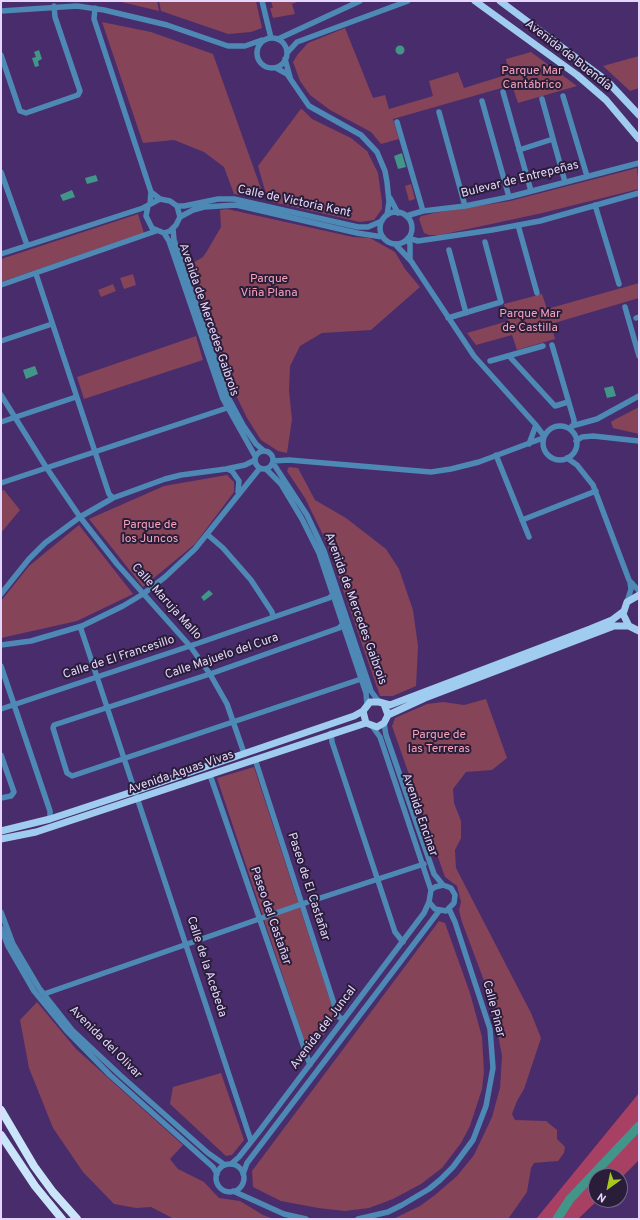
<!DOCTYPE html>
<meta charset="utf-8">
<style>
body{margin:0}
#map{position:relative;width:640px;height:1220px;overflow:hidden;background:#482c6b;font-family:Overpass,sans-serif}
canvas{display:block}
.frame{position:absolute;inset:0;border:2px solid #e4d6fc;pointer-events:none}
.north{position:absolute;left:588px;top:1168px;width:40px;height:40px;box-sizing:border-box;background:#291d39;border:1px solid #746787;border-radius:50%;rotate:213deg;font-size:11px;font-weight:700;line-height:16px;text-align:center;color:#e4d6fc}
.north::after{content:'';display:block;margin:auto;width:14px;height:18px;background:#a6c820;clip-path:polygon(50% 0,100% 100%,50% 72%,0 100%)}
</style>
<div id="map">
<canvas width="640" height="1220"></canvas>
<div class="frame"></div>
<div class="north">N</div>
</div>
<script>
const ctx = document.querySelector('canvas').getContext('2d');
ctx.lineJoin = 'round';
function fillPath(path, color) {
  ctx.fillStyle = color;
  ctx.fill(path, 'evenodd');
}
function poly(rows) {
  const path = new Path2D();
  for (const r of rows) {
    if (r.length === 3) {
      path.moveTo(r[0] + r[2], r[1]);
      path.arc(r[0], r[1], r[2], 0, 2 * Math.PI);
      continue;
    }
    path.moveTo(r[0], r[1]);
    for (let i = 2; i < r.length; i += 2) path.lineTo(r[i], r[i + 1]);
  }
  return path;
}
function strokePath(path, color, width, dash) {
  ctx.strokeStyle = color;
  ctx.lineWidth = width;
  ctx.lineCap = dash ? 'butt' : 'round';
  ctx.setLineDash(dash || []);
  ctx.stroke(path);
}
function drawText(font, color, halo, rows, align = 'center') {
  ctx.font = font + ' Overpass,sans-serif';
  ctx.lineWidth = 4;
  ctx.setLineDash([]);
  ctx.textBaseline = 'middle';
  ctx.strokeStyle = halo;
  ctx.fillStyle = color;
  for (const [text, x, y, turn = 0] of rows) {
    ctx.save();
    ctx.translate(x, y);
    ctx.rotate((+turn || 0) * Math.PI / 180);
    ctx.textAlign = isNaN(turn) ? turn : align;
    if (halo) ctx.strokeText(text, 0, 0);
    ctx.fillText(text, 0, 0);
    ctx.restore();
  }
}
const green = poly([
 [117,1,157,1,159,11,151,9],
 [159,1,256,1,262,28,251,32,228,34,161,11],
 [271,1,300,1,292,4,295,14,273,18,270,8,273,8],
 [102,22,151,32,213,54,264,197,234,194,224,167,204,152,174,140,143,143],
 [345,28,373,98,385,95,389,109,433,96,429,81,458,72,464,88,509,74,506,59,531,52,577,86,518,103,512,85,393,119,399,139,381,144,371,132,330,110,310,95,300,81,293,62,298,54,308,43],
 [639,56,639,88,630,91,603,66],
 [302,109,312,119,351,138,367,151,378,173,382,202,382,209,374,220,360,222,268,201,258,166,300,110],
 [637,168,639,189,538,214,440,235,429,235,424,233,419,219,421,216,434,213,510,201],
 [411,184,415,199,409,201,405,186],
 [227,209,353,237,370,238,395,252,405,269,420,287,371,330,322,333,300,346,290,366,289,391,292,419,287,453,278,451,261,440,247,418,234,391,219,352,189,265,203,257,207,251,221,227,220,210],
 [138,214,144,233,1,282,1,259],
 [133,274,136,285,124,289,120,278],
 [639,283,639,298,551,324,555,339,517,350,512,335,476,345,467,333,508,321,504,304,542,294,547,309],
 [113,284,116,291,101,297,98,290],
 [196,336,203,360,84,399,77,377],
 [639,407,639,434,613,428,611,422,614,420],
 [289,467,298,468,315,500,346,518,386,549,399,569,413,610,418,646,416,686,393,696,380,696,326,541,305,498,287,471],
 [227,475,234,482,234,492,195,544,143,587,89,519,164,486],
 [4,490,20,510,1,533,1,491],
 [79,525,133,594,77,621,1,638,1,601,29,566],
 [486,699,507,758,492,770,466,772,453,789,454,803,461,821,461,838,455,850,456,868,531,1013,541,1038,524,1089,517,1101,512,1114,515,1120,546,1121,557,1130,557,1139,565,1147,564,1153,558,1161,534,1163,531,1168,527,1192,508,1219,393,1219,420,1206,435,1195,457,1176,474,1155,492,1117,500,1088,502,1056,492,1002,462,922,459,910,461,902,457,886,445,877,392,726,395,718,427,704,443,702,464,705],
 [254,767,336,1018,309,1055,217,778],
 [439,921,445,923,470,993,482,1037,484,1072,482,1089,470,1126,461,1143,442,1168,421,1184,393,1199,369,1208,345,1211,318,1208,281,1201,253,1187,252,1171],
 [37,1002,76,1049,183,1145,170,1159,178,1169,204,1182,219,1198,240,1201,263,1215,274,1219,174,1219,151,1207,136,1208,114,1204,83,1172,53,1128,29,1068,20,1020],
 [221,1073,244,1140,232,1155,226,1156,170,1104,173,1087]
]);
const forest = poly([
 [639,1093,639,1160,620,1179,620,1176,596,1176,596,1200,598,1200,578,1219,536,1219]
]);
const water = poly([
 [400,50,4.5],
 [39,50,42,59,38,61,39,66,35,67,32,58,36,57,34,52],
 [402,153,406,167,398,169,394,156],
 [96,175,98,181,87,184,85,178],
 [72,190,75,197,63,201,60,195],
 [35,366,38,374,26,379,23,370],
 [613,386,616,396,607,398,604,388],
 [209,590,213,594,204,601,201,597]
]);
const river = poly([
 [557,1219,570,1199,639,1126]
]);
const minor = poly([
 [262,1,271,38],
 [95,8,94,19,151,192],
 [1,11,77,6,104,10,167,25,228,46,245,46,262,40],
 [272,53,15],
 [278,39,360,1],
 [287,53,297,42,408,1],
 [1,55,20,111,26,113,78,95,80,91,55,17,54,6],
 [285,59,290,77],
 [276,68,287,74,309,106,361,135,377,152,385,171,387,182,389,202,387,215],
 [503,92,531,191],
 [563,96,587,176],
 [542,99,565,182],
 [482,101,509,197],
 [439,112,465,206],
 [397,122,423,211],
 [519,150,553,139],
 [1,172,27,245],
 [390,198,398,213],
 [150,204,151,192,160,199],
 [595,205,619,284],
 [177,206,184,206,218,199,234,199,358,227,368,227,382,221],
 [396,228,16],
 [406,216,423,211,465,206,509,197,639,163],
 [180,217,193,210,204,207,236,205,357,233,383,237],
 [518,225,537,293],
 [173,229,174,240,228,397,243,425,256,444,263,450],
 [164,233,169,241,223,399,255,456],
 [408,238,418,241,492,230,540,221,639,193],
 [407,239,410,244,410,259],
 [395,244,411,261,474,356,535,424,544,436],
 [449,250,466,313],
 [1,254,143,208,160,199,170,201,177,206,180,217,176,225,170,231,164,233,152,228,146,216,148,206],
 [36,274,109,494,113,498],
 [1,285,156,231],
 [625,307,639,356],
 [448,318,501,302,485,242],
 [636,318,639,317],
 [1,341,52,324],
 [552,345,574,420,574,425],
 [509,356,555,406,568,402],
 [490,361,543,346],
 [1,395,46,467,80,517,117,564,190,646,210,674,227,704,244,753],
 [1,422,76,397],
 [572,426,597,419,639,396],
 [560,443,17],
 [576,441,582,437,593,436,639,441],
 [529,444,536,425],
 [264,460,9],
 [496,455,529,537],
 [567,458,577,465,593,485,629,580,639,591],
 [273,461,289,460,431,472,451,469,479,462,543,438],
 [273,463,307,515,324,551,371,691,379,702],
 [227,469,232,471,239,481,238,492],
 [266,469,281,484,302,519,319,553,366,693,367,705],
 [1,483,227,408],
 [522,520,596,491],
 [208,535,223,548,251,580,272,612,273,617],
 [1,594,29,559,45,543,80,517,113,498,165,479,181,475,226,469,245,465,255,460],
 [627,602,631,589,630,582],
 [343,624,339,628,210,674,54,725,53,728,67,773,72,776,361,679],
 [82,626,81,629,97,677,251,1141],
 [1,645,31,641,82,626,123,606,143,594,165,577,195,549,260,468],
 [1,666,50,811,50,819],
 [1,709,190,646,329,598,333,595],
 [384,723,386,735,434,874,443,885],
 [372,726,380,737,431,890],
 [331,733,332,742,395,932,403,942],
 [1,755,14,792,11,796,1,798],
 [255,759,338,1016,343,1020],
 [210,775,310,1065],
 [1,912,13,944,39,988,72,1030,120,1075,208,1153,225,1165],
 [1,928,8,946,34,991,66,1030,110,1075,213,1167,217,1174],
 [44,994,302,904,424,864],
 [231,1164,239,1157,258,1133,424,913,429,902,431,890,435,887,443,885,451,888,455,895,454,903,446,911,435,909,429,902],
 [230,1178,14],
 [243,1174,247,1163,439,911],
 [233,1191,284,1214,306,1219],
 [358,1219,388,1212,402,1205,429,1189,440,1180,453,1167,473,1140,486,1106,493,1068,490,1029,455,922,449,909]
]);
const major = poly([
 [475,1,577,75,606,100,639,139],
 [500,1,607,81,639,115],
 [639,595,627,602,623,614,629,626,639,631],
 [384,704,388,715,384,723,377,727,366,723,363,711,370,702,379,702,390,705,590,629,612,620,624,611],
 [388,715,425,698,614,626,629,626],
 [1,831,50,819,135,791,354,716,363,711],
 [1,839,36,832,366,723]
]);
const highway = poly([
 [1,1110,34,1166,53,1192,77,1219],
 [1,1135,35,1186,62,1219]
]);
const streetNames = [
 ["Avenida de Buendía",568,56,38],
 ["Bulevar de Entrepeñas",520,180,-14],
 ["Calle de Victoria Kent",294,202,12],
 ["Avenida de Mercedes Gaibrois",208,320,71],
 ["Calle Maruja Mallo",166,602,48],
 ["Avenida de Mercedes Gaibrois",355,609,70],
 ["Calle Majuelo del Cura",222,657,-19],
 ["Calle de El Francesillo",119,658,-18],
 ["Avenida Aguas Vivas",181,773,-19],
 ["Avenida Encinar",419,815,71],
 ["Paseo de El Castañar",308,887,72],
 ["Paseo del Castañar",270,916,71],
 ["Calle de la Acebeda",206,967,72],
 ["Calle Pinar",493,1009,75],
 ["Avenida del Juncal",324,1028,-53],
 ["Avenida del Olivar",105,1043,45]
];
const parkNames = [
 ["Parque Mar",532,72],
 ["Cantábrico",532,86],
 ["Parque",269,280],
 ["Viña Plana",269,294],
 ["Parque Mar",530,315],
 ["de Castilla",530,329],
 ["Parque de",150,526],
 ["los Juncos",150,540],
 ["Parque de",439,736],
 ["las Terreras",439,750]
];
fillPath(green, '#854458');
fillPath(forest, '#a84064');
fillPath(water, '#429689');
strokePath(river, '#429689', 9);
strokePath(minor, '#4d89b4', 5.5);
strokePath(major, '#9fccef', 7);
strokePath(highway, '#cae5f9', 8);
drawText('12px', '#e4d6fc', '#291d39', streetNames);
drawText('12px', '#f6a3ba', '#291d39', parkNames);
</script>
